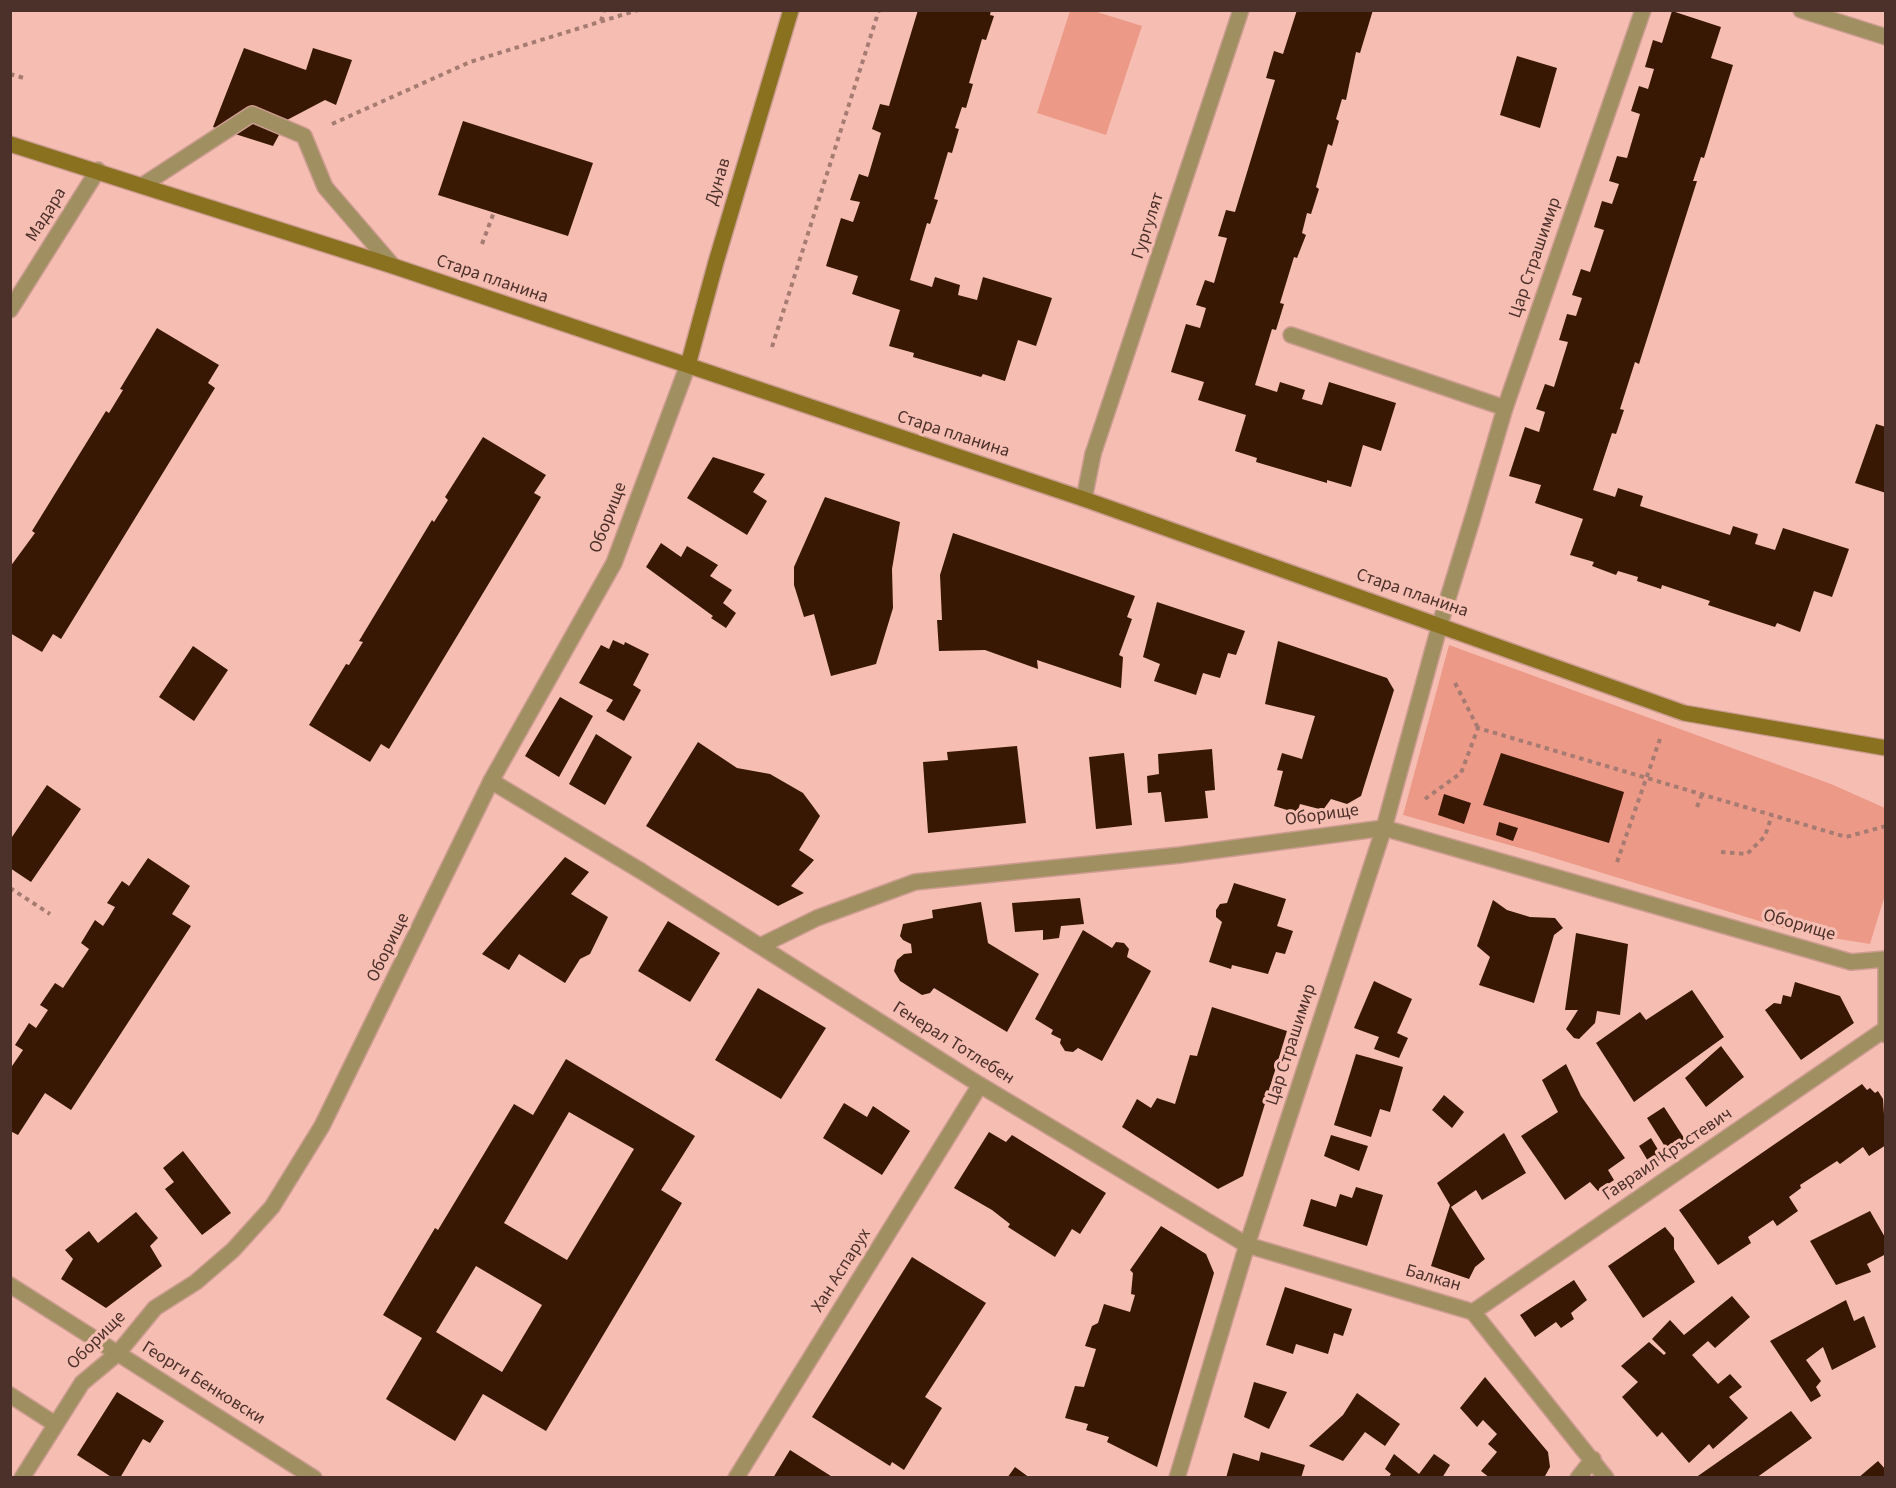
<!DOCTYPE html>
<meta charset="utf-8">
<style>
body{margin:0}
#map{position:relative;width:1896px;height:1488px;overflow:hidden;background:#f6beb2;font-family:"Source Sans 3",sans-serif}
canvas{display:block}
.frame{position:absolute;inset:0;border:12px solid #4c302a;pointer-events:none}
</style>
<div id="map">
<canvas width="1896" height="1488"></canvas>
<div class="frame"></div>
</div>
<script>
const ctx = document.querySelector('canvas').getContext('2d');
ctx.lineJoin = 'round';
function fillPath(path, color) {
  ctx.fillStyle = color;
  ctx.fill(path, 'evenodd');
}
function poly(rows) {
  const path = new Path2D();
  for (const r of rows) {
    path.moveTo(r[0], r[1]);
    for (let i = 2; i < r.length; i += 2) path.lineTo(r[i], r[i + 1]);
  }
  return path;
}
function strokePath(path, color, width, dash) {
  ctx.strokeStyle = color;
  ctx.lineWidth = width;
  ctx.lineCap = dash ? 'butt' : 'round';
  ctx.setLineDash(dash || []);
  ctx.stroke(path);
}
function drawText(font, color, halo, rows, align = 'center') {
  ctx.font = font + ' "Source Sans 3",sans-serif';
  ctx.lineWidth = 6;
  ctx.setLineDash([]);
  ctx.textBaseline = 'middle';
  ctx.strokeStyle = halo;
  ctx.fillStyle = color;
  for (const [text, x, y, turn = 0] of rows) {
    ctx.save();
    ctx.translate(x, y);
    ctx.rotate((+turn || 0) * Math.PI / 180);
    ctx.textAlign = isNaN(turn) ? turn : align;
    if (halo) ctx.strokeText(text, 0, 0);
    ctx.fillText(text, 0, 0);
    ctx.restore();
  }
}
const green = poly([
 [1070,11,1094,11,1142,26,1106,135,1037,113],
 [1449,645,1831,784,1885,808,1885,895,1870,944,1795,932,1534,852,1403,815]
]);
const building = poly([
 [918,10,991,10,990,15,994,16,986,40,982,39,969,83,973,84,966,108,962,107,955,128,959,129,952,153,948,152,934,199,938,200,930,224,927,223,910,280,932,287,935,277,960,285,958,295,977,300,983,277,1052,298,1036,346,1018,340,1005,381,983,374,981,377,913,357,914,353,889,346,900,310,852,294,858,276,826,266,841,218,853,222,860,202,850,200,859,174,868,177,881,133,872,129,880,104,889,106],
 [1297,10,1373,10,1360,53,1356,52,1346,100,1342,99,1336,119,1339,121,1332,146,1328,144,1316,187,1319,189,1311,214,1307,213,1302,233,1306,235,1297,258,1294,257,1280,303,1284,304,1276,330,1272,329,1255,385,1277,392,1280,382,1305,390,1302,399,1322,405,1329,382,1396,403,1381,451,1363,445,1351,487,1327,480,1327,483,1256,462,1257,458,1235,451,1246,415,1198,400,1204,382,1171,372,1186,324,1200,328,1206,308,1196,305,1205,280,1214,283,1227,238,1218,236,1226,210,1235,212,1275,80,1266,78,1274,51,1283,54],
 [1672,11,1721,27,1711,58,1733,65,1704,158,1701,157,1693,181,1697,181,1639,364,1635,362,1620,409,1624,410,1616,434,1612,433,1593,490,1615,497,1618,488,1643,496,1640,506,1730,535,1733,526,1758,534,1755,544,1775,550,1783,528,1849,549,1832,597,1814,591,1800,632,1777,623,1775,627,1708,605,1710,601,1662,585,1661,589,1637,581,1638,577,1618,571,1616,575,1592,566,1594,562,1570,555,1583,519,1535,503,1541,485,1509,476,1525,427,1539,432,1545,412,1536,409,1545,384,1554,387,1568,342,1559,340,1567,314,1576,316,1582,298,1572,295,1581,269,1590,272,1604,230,1594,227,1602,201,1612,204,1619,184,1609,181,1617,156,1627,158,1640,114,1631,111,1639,86,1648,89,1654,69,1645,67,1653,40,1662,43],
 [244,48,306,70,313,48,352,60,336,105,325,100,287,120,273,146,213,127],
 [1517,56,1557,68,1540,128,1500,115],
 [463,121,593,163,568,236,438,195],
 [157,328,219,365,208,383,215,388,61,639,53,634,42,652,10,633,10,567,35,533,32,531,106,411,109,413,123,390,120,389],
 [1876,424,1886,427,1886,493,1855,483],
 [483,437,546,475,534,493,541,497,389,749,381,744,370,762,309,725,346,664,349,665,363,642,359,641,432,520,434,522,448,500,445,497],
 [713,457,765,474,753,492,767,501,747,535,687,498],
 [825,497,900,522,892,569,893,608,876,664,831,676,814,614,804,617,794,585,794,567],
 [953,533,1135,596,1127,617,1132,619,1119,655,1123,657,1121,688,1037,660,1038,669,985,650,939,651,937,620,942,620,940,575],
 [661,543,681,557,687,546,718,565,710,576,732,590,723,603,736,613,726,628,711,618,713,616,646,567],
 [1157,602,1245,631,1236,655,1228,653,1220,678,1203,673,1196,695,1154,681,1160,664,1143,657],
 [613,640,624,645,625,642,649,654,633,685,641,690,624,721,606,711,613,700,579,683,601,645,609,649],
 [1278,641,1387,678,1394,690,1361,796,1347,804,1331,799,1323,810,1300,804,1297,813,1274,806,1283,771,1277,770,1282,753,1302,759,1315,716,1265,704],
 [193,646,228,670,194,721,159,697],
 [560,697,593,716,559,777,525,756],
 [596,734,632,757,605,805,569,784],
 [698,742,737,768,770,774,803,793,812,805,820,816,799,850,814,860,791,886,804,893,778,906,646,826],
 [1017,746,1026,823,928,833,923,762,948,760,947,752],
 [1212,749,1215,790,1205,791,1208,818,1165,822,1161,792,1148,793,1147,776,1159,774,1158,754],
 [1124,753,1132,825,1096,829,1089,757],
 [1501,753,1624,792,1609,843,1483,805],
 [47,785,81,809,31,882,10,868,10,840],
 [1444,794,1471,803,1464,824,1438,815],
 [1499,822,1518,828,1513,841,1496,835],
 [565,857,589,872,571,894,608,917,590,954,580,959,565,983,519,954,509,970,482,954],
 [148,858,190,886,172,914,191,926,71,1110,45,1093,18,1135,10,1131,10,1069,23,1050,15,1045,29,1023,36,1028,48,1010,40,1005,55,983,63,988,89,949,81,943,95,920,103,926,109,917,115,907,107,903,122,881,129,886],
 [1234,883,1286,899,1277,926,1293,931,1285,954,1276,952,1268,974,1232,965,1231,969,1209,962,1222,922,1216,917,1216,910,1220,904,1227,903],
 [1080,898,1084,924,1061,926,1059,938,1043,940,1043,930,1015,932,1012,903],
 [1493,900,1507,910,1530,917,1555,918,1563,928,1554,935,1534,1003,1479,985,1490,957,1477,946],
 [981,902,988,943,1039,974,1007,1032,934,988,930,993,922,995,900,981,894,971,897,960,904,954,912,953,911,944,903,940,900,936,903,924,933,918,932,910],
 [668,921,720,953,690,1002,638,971],
 [1083,930,1112,948,1116,942,1124,943,1129,949,1127,957,1151,971,1102,1061,1078,1048,1073,1052,1065,1051,1060,1043,1061,1039,1051,1034,1053,1030,1035,1019],
 [1576,933,1628,944,1620,1015,1597,1011,1595,1023,1579,1039,1574,1038,1566,1029,1578,1010,1565,1010],
 [1374,981,1412,999,1397,1033,1408,1038,1399,1058,1374,1049,1379,1037,1354,1028],
 [1795,982,1840,996,1854,1023,1801,1060,1765,1010,1774,1003,1781,1004,1783,995,1791,997],
 [758,988,826,1028,781,1099,715,1060],
 [1692,990,1724,1037,1634,1102,1596,1043,1640,1012,1646,1020],
 [1212,1007,1287,1031,1243,1176,1218,1189,1122,1127,1137,1099,1151,1108,1157,1098,1175,1104,1190,1055,1197,1056],
 [1721,1046,1744,1077,1706,1107,1685,1078],
 [1356,1054,1403,1067,1390,1112,1380,1109,1371,1137,1334,1125],
 [566,1059,695,1136,661,1190,682,1203,546,1431,483,1394,455,1441,386,1399,422,1338,383,1315,435,1228,438,1230,514,1104,533,1115],
 [569,1112,634,1149,567,1260,504,1223],
 [476,1266,542,1305,502,1372,436,1332],
 [1566,1064,1581,1096,1625,1158,1608,1170,1614,1180,1598,1191,1590,1182,1565,1200,1521,1136,1558,1112,1542,1080],
 [1862,1084,1867,1090,1870,1088,1875,1093,1878,1091,1883,1099,1886,1145,1869,1156,1863,1147,1840,1164,1837,1161,1800,1185,1801,1188,1789,1197,1798,1211,1777,1226,1773,1220,1748,1237,1751,1243,1718,1265,1679,1210],
 [1444,1095,1464,1112,1452,1128,1432,1110],
 [844,1103,867,1117,873,1106,910,1131,882,1175,823,1138],
 [1664,1107,1686,1141,1669,1153,1647,1118],
 [989,1132,1006,1142,1012,1135,1106,1193,1080,1234,1072,1229,1055,1257,1008,1227,1010,1224,992,1210,954,1188],
 [1504,1133,1526,1173,1482,1200,1476,1190,1451,1207,1485,1259,1475,1267,1469,1279,1431,1266,1450,1205,1437,1183],
 [1331,1135,1368,1146,1359,1171,1324,1156],
 [1651,1138,1663,1158,1651,1166,1639,1146],
 [183,1151,231,1213,202,1235,165,1189,174,1182,163,1168],
 [1356,1187,1383,1195,1367,1246,1303,1226,1311,1199,1336,1207,1340,1194,1352,1198],
 [1870,1211,1886,1239,1886,1254,1867,1264,1871,1272,1836,1285,1810,1241],
 [136,1212,158,1238,150,1246,162,1266,106,1308,61,1279,73,1259,65,1250,89,1231,98,1243],
 [1161,1226,1206,1254,1214,1273,1157,1467,1107,1442,1109,1437,1086,1430,1088,1424,1065,1418,1075,1386,1084,1387,1096,1349,1085,1346,1092,1326,1098,1323,1104,1304,1130,1312,1135,1295,1131,1294,1133,1273,1130,1270],
 [1665,1227,1674,1238,1674,1249,1695,1282,1643,1318,1608,1266],
 [912,1257,986,1303,925,1397,942,1408,904,1470,892,1462,890,1466,812,1417],
 [1574,1280,1587,1300,1571,1313,1574,1319,1561,1328,1556,1322,1535,1337,1520,1315],
 [1285,1287,1352,1309,1343,1336,1334,1333,1328,1354,1296,1344,1293,1354,1266,1345],
 [1732,1296,1750,1317,1715,1348,1708,1341,1692,1355,1718,1384,1730,1374,1742,1387,1729,1397,1748,1418,1713,1449,1709,1444,1689,1463,1662,1432,1657,1437,1622,1397,1638,1382,1621,1366,1649,1342,1664,1355,1666,1353,1652,1339,1670,1320,1684,1335],
 [1846,1300,1854,1321,1864,1316,1876,1347,1832,1370,1823,1347,1806,1360,1821,1381,1816,1387,1821,1396,1811,1402,1770,1341],
 [1485,1377,1548,1452,1550,1467,1544,1478,1490,1478,1481,1471,1497,1452,1488,1444,1497,1434,1483,1420,1477,1427,1460,1408],
 [1254,1382,1287,1392,1269,1429,1244,1417],
 [117,1392,164,1421,150,1443,143,1439,120,1478,113,1478,77,1455],
 [1357,1393,1400,1424,1385,1446,1365,1432,1343,1461,1309,1446,1343,1415],
 [1791,1411,1812,1438,1756,1478,1695,1478],
 [790,1450,834,1478,773,1478],
 [1261,1452,1305,1465,1301,1478,1226,1478,1233,1453,1259,1461],
 [1394,1454,1419,1474,1434,1454,1450,1465,1442,1478,1388,1478,1391,1474,1385,1469],
 [1878,1461,1886,1470,1886,1478,1858,1478],
 [1015,1467,1030,1478,1007,1478]
]);
const path = poly([
 [601,21,604,10],
 [10,74,24,78],
 [332,124,470,62,638,10],
 [482,244,494,212],
 [772,347,879,10],
 [1455,683,1478,728],
 [1425,799,1461,773,1478,728,1846,837,1886,826],
 [1697,807,1702,794],
 [1721,852,1747,854,1765,836,1772,815],
 [1617,862,1661,736],
 [10,888,50,914]
]);
const service = poly([
 [143,185,252,114,304,136,325,187,393,266],
 [1291,335,1505,408]
]);
const pedestrian = poly([
 [1084,499,1093,454],
 [1440,624,1472,520],
 [491,781,641,871]
]);
const minor = poly([
 [1801,10,1886,37],
 [10,310,98,170],
 [1093,454,1241,10],
 [1472,520,1505,408,1643,10],
 [641,871,980,1085,1247,1245,1473,1312,1606,1478],
 [760,946,817,918,915,882,1180,855,1384,828,1851,962,1886,959],
 [1886,966,1886,1035],
 [10,1285,314,1478],
 [1473,1312,1884,1030],
 [10,1395,55,1424],
 [22,1478,82,1383,118,1353,155,1308,196,1282,233,1250,272,1207,322,1126,491,781,614,563,688,365],
 [736,1478,980,1085],
 [1177,1478,1247,1245,1384,828,1440,624],
 [1578,1478,1593,1459]
]);
const secondary = poly([
 [10,144,393,266,1084,499,1684,713,1886,748],
 [688,365,716,262,791,10]
]);
const streetNames = [
 ["Дунав",719,182,-73],
 ["Мадара",47,215,-58],
 ["Гургулят",1149,226,-72],
 ["Цар Страшимир",1536,258,-71],
 ["Стара планина",492,280,19],
 ["Стара планина",953,435,18],
 ["Оборище",609,518,-69],
 ["Стара планина",1412,594,19],
 ["Оборище",1322,816,-8],
 ["Оборище",1799,926,16],
 ["Оборище",389,948,-64],
 ["Генерал Тотлебен",953,1044,32],
 ["Цар Страшимир",1292,1045,-72],
 ["Гавраил Кръстевич",1668,1155,-34],
 ["Хан Аспарух",842,1271,-58],
 ["Балкан",1433,1279,16],
 ["Оборище",97,1341,-45],
 ["Георги Бенковски",203,1384,32]
];
fillPath(green, '#ec9988');
fillPath(building, '#381803');
strokePath(service, '#cd9c91', 18);
strokePath(pedestrian, '#cd9c91', 18);
strokePath(minor, '#cd9c91', 18);
strokePath(secondary, '#cd9c91', 18);
strokePath(path, '#a67b72', 4, [4.5, 4.5]);
strokePath(service, '#a09061', 15);
strokePath(pedestrian, '#a09061', 15);
strokePath(minor, '#a09061', 15);
strokePath(secondary, '#89711f', 15);
drawText('18px', '#4c302a', '#f6beb2', streetNames);
</script>
